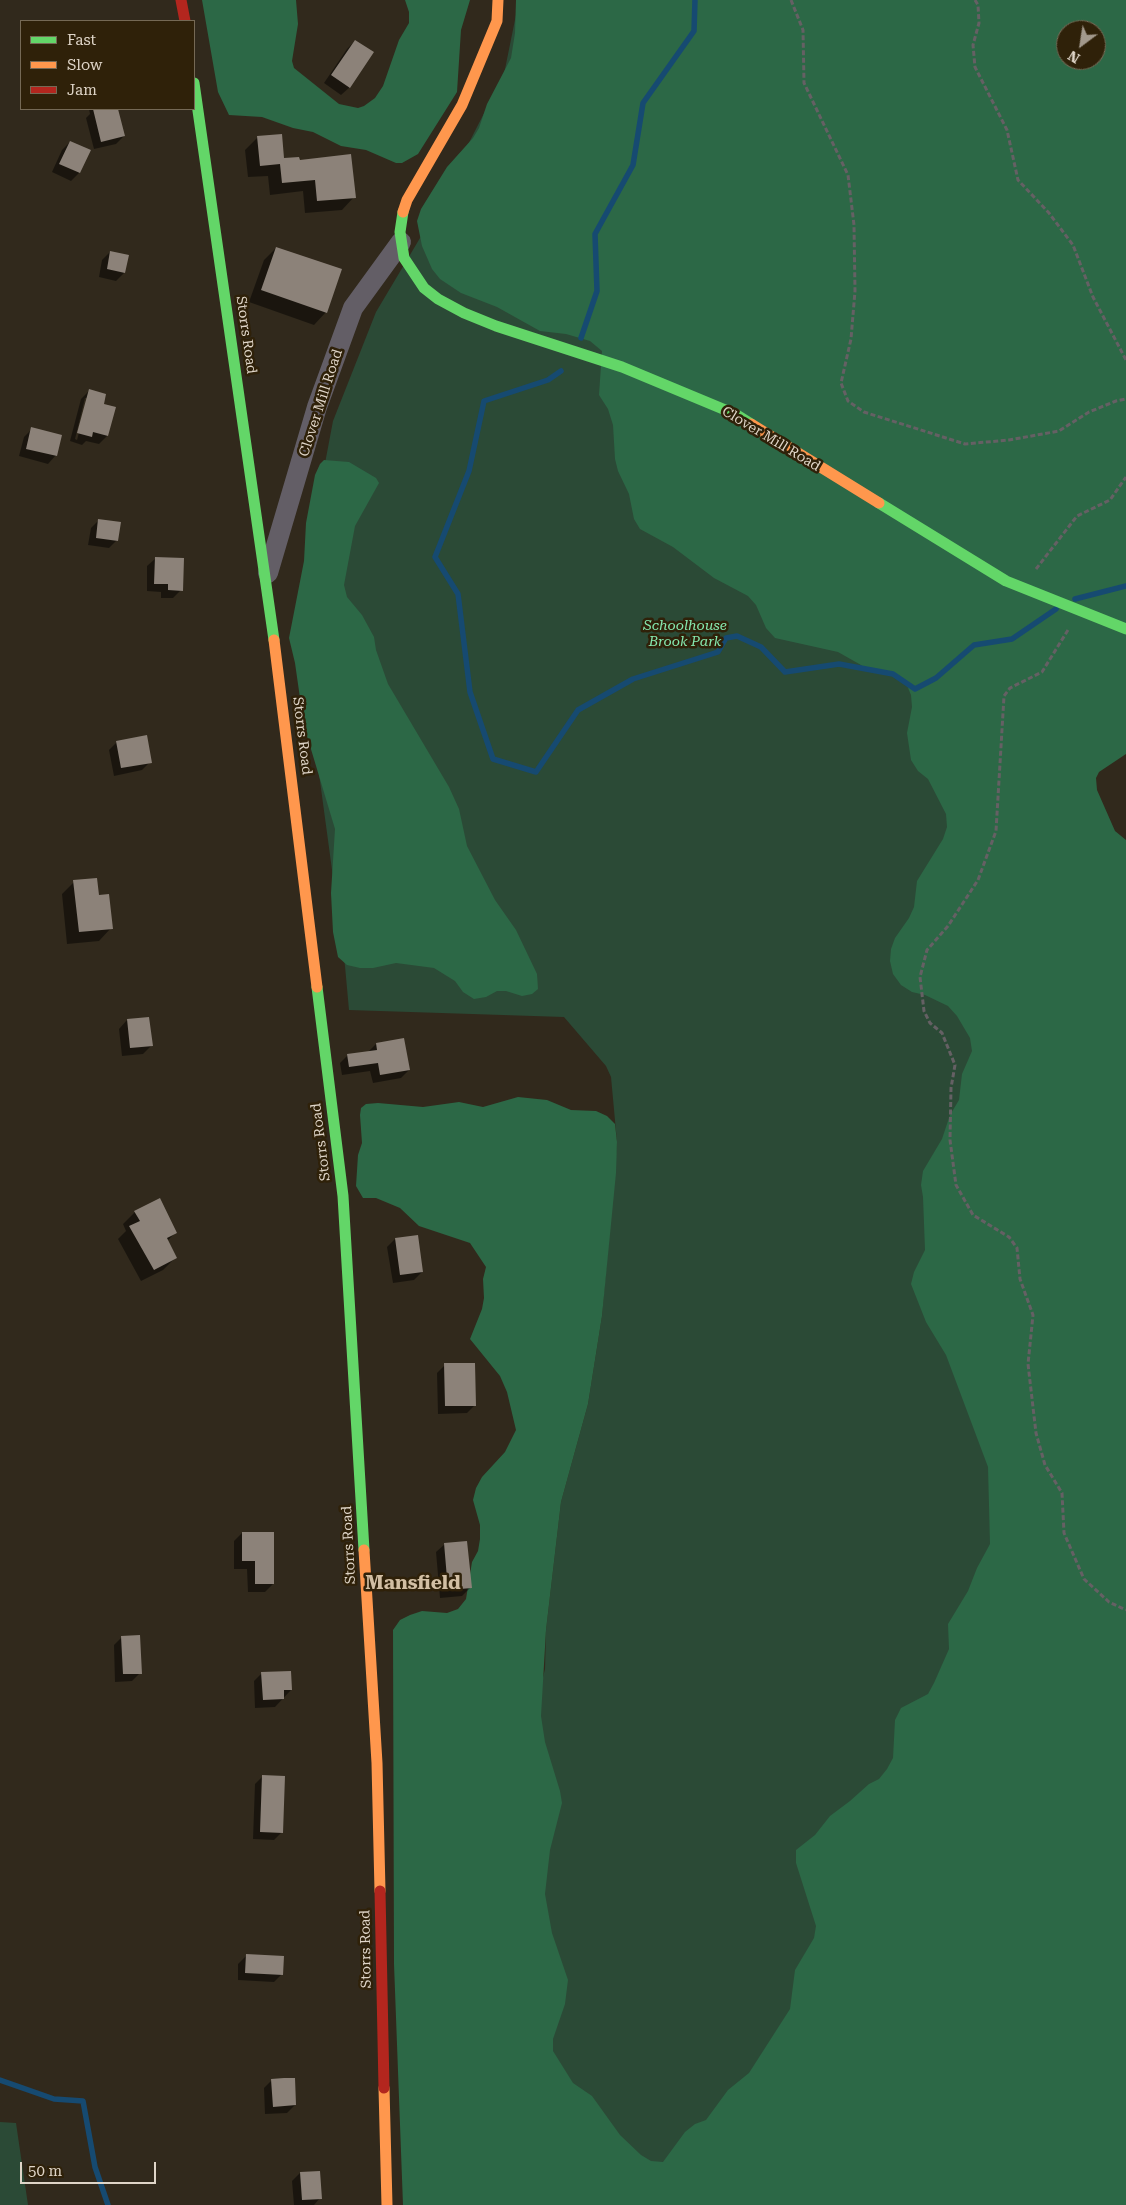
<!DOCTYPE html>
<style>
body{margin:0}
#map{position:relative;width:1126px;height:2205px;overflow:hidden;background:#31291c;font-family:"Roboto Serif",serif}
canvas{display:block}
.legend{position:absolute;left:20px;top:20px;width:175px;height:90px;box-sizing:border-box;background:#2f2109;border:1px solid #756955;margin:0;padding:6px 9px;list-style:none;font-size:15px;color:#dfd5c8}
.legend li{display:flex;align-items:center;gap:10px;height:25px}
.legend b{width:25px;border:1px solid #756955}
.north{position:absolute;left:1056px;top:20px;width:50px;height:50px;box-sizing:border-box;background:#2f2109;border:1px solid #756955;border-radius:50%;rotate:211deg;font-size:14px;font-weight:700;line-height:20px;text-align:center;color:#dfd5c8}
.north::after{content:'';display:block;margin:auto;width:18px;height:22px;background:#a2998c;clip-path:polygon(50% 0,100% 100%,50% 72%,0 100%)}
.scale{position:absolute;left:20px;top:2162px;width:136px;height:22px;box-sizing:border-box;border:2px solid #dfd5c8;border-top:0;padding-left:6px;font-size:15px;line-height:18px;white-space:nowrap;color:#dfd5c8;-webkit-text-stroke:4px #2f2109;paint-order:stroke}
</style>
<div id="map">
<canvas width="1126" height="2205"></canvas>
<ul class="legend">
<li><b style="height:6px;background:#63d668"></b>Fast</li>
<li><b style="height:6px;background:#ff974d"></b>Slow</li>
<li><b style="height:6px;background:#b3261e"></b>Jam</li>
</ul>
<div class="north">N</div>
<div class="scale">50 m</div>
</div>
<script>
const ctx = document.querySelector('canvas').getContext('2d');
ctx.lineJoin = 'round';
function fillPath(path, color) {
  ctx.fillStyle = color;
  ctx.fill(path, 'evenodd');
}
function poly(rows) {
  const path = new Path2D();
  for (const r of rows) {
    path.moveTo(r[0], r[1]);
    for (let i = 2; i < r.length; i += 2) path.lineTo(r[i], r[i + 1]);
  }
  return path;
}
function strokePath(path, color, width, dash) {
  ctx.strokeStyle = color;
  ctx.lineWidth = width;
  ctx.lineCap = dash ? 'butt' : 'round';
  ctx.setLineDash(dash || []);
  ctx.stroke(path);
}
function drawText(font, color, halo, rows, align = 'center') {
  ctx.font = font + ' "Roboto Serif",serif';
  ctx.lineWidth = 5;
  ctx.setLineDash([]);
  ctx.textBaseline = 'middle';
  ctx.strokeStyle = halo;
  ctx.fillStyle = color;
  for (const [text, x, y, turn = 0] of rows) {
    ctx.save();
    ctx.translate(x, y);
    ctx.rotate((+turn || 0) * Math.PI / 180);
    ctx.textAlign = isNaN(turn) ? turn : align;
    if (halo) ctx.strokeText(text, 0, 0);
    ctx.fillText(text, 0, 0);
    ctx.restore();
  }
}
const green = poly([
 [519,0,1126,0,1063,581,1105,859,1126,856,1126,2205,416,2205,545,1669,546,1630,561,1502,588,1404,602,1316,617,1142,611,1077,606,1066,564,1017,349,1010,345,966,297,611,333,421,376,312,423,233,504,74],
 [1066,30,1096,30,1096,60,1066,60],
 [0,2122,16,2123,28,2205,0,2205]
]);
const forest = poly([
 [202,0,296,0,298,24,292,61,294,68,339,104,358,108,364,106,375,98,383,86,399,40,409,23,409,12,405,0,470,0,461,30,457,92,418,154,402,163,396,163,366,150,341,146,313,132,293,128,262,117,229,115,218,92],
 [516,0,1126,0,1126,754,1099,772,1096,778,1097,790,1115,831,1126,840,1126,2205,403,2205,394,1964,393,1630,400,1620,410,1615,422,1611,447,1613,458,1609,466,1599,472,1562,478,1551,480,1539,480,1525,473,1500,476,1488,482,1477,505,1452,516,1430,507,1392,500,1376,470,1339,482,1309,484,1298,483,1279,486,1267,470,1243,419,1226,400,1208,376,1198,363,1198,356,1186,358,1155,362,1143,360,1115,361,1108,366,1104,378,1103,423,1107,459,1102,483,1107,518,1097,547,1100,571,1110,596,1111,607,1116,615,1124,617,1142,616,1173,602,1316,588,1404,561,1502,546,1630,541,1716,545,1742,560,1791,562,1803,550,1850,545,1894,552,1933,568,1980,565,2004,553,2039,553,2051,573,2083,592,2096,620,2135,641,2155,651,2161,663,2162,685,2132,695,2124,706,2120,728,2090,749,2073,790,2009,795,1970,814,1938,816,1926,796,1863,796,1850,815,1835,830,1816,850,1801,869,1784,879,1779,887,1769,893,1758,895,1720,901,1708,928,1694,934,1683,949,1649,948,1624,968,1591,977,1568,990,1544,988,1467,946,1355,926,1322,911,1284,914,1272,925,1250,923,1197,921,1185,923,1171,942,1139,950,1115,959,1100,962,1074,972,1051,970,1038,957,1016,948,1006,925,995,912,992,901,985,893,974,890,961,891,949,895,938,909,918,914,907,917,881,943,839,947,827,946,814,928,779,918,771,911,760,907,733,912,707,911,695,906,683,895,676,870,672,861,665,838,652,775,638,766,628,756,605,748,596,714,578,673,547,640,529,634,519,629,494,618,471,615,459,613,425,608,409,599,395,602,351,590,341,566,334,540,331,497,307,461,293,440,279,432,269,422,246,417,221,421,209,447,167,473,138,479,128,487,104,511,58,515,33],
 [1066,30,1096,30,1096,60,1066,60],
 [324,460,349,462,376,478,379,483,355,526,344,585,347,597,362,615,374,637,376,650,388,684,449,787,459,809,467,846,495,900,516,930,537,974,538,989,532,994,522,996,506,991,497,991,486,997,474,999,463,992,455,981,434,968,396,963,373,968,360,968,347,965,338,957,333,932,331,893,335,829,304,726,295,663,289,638,304,561,306,523,315,475,320,464]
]);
const shadow = poly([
 [355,41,350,87,341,95,324,83,347,49],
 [89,109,117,109,124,136,116,144,94,149,86,118,90,114],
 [258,137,283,160,298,161,354,197,342,210,305,213,303,191,270,195,268,176,248,177,245,150],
 [70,142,79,173,71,181,52,172,62,150],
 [276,248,326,312,314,325,249,302,264,260],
 [110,252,124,273,116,281,99,277,102,260],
 [89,391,102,405,107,436,99,444,86,441,82,445,70,441,81,399],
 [85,398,88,398,77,440,75,439],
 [32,429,56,455,48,464,19,456,24,437],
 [99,520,117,540,109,548,88,545,91,528],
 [156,558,181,590,173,598,161,598,161,592,147,591,147,566],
 [117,742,150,762,142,770,114,776,109,750],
 [74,882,98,896,111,928,99,941,67,944,62,894],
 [127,1020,151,1046,143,1054,122,1056,119,1029],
 [376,1044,409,1070,401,1078,373,1083,370,1071,342,1075,340,1063,348,1055,368,1052],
 [135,1212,176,1232,167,1241,175,1258,163,1270,141,1281,118,1239,126,1231,123,1224],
 [395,1239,422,1272,414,1280,393,1283,387,1247],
 [445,1365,475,1405,467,1413,438,1414,437,1373],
 [242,1533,273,1584,265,1592,248,1592,247,1569,234,1569,234,1541],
 [445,1544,470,1588,462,1596,440,1598,436,1552],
 [122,1637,140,1673,132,1681,115,1682,114,1645],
 [262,1673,291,1690,275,1707,255,1708,254,1681],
 [263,1776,282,1832,274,1840,253,1839,255,1784],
 [247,1955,282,1974,274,1982,238,1980,238,1964],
 [272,2080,295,2105,287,2113,265,2114,264,2088],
 [300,2173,320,2198,314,2205,294,2205,292,2181]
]);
const stream = poly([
 [581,338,597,291,595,234,633,165,643,103,694,31,695,0],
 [561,371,548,380,484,401,469,471,435,557,458,594,470,692,493,759,536,772,578,710,633,679,718,652,726,638,737,636,761,647,785,672,839,664,893,674,915,689,936,678,974,645,1012,639,1056,609],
 [1075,599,1126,586],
 [0,2080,54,2099,83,2101,95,2167,108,2205]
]);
const building = poly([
 [355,40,374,52,350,88,331,75],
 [93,109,118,109,125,136,101,142],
 [282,134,284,158,299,157,300,160,351,154,356,198,317,201,315,180,282,183,280,164,260,166,257,136],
 [70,141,91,150,80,173,59,164],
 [276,247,342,269,327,313,261,290],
 [110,251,129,255,125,273,107,269],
 [89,389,106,394,104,404,116,407,108,436,93,432,92,437,77,433],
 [31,427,62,435,57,456,26,449],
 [98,519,121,522,118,541,96,538],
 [155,557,184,558,183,591,168,590,168,584,154,584],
 [147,735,152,763,121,768,116,741],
 [97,878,99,895,109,894,113,929,79,932,73,880],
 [149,1017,153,1046,130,1048,127,1019],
 [404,1038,410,1070,380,1075,378,1063,349,1067,347,1054,377,1050,376,1043],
 [160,1198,177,1233,167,1238,177,1258,154,1270,129,1226,140,1221,134,1211],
 [418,1235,423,1272,400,1275,395,1238],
 [444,1363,475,1363,476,1406,445,1406],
 [242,1532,274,1532,274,1584,255,1584,255,1561,242,1561],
 [467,1541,472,1588,448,1590,444,1543],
 [140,1635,142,1674,123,1674,121,1636],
 [291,1671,292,1690,284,1690,284,1699,263,1700,261,1672],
 [262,1775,285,1776,283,1833,260,1832],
 [246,1954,284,1956,283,1975,245,1973],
 [284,2078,295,2078,296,2105,273,2107,271,2079],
 [320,2171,322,2199,302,2200,300,2172]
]);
const path = poly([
 [791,0,803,30,804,83,848,175,854,225,855,291,851,339,841,383,848,401,864,412,965,444,1009,440,1059,431,1089,412,1116,401,1126,399],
 [975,0,978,5,979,23,973,45,975,67,1007,130,1018,180,1049,213,1073,245,1093,297,1126,360],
 [1036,569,1077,516,1110,500,1126,477],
 [1068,630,1042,672,1010,688,1004,696,996,831,978,880,948,926,927,950,920,977,924,1011,930,1023,942,1033,955,1065,951,1088,950,1140,956,1185,973,1215,1009,1237,1017,1248,1020,1279,1033,1315,1028,1364,1036,1433,1045,1465,1062,1493,1064,1533,1084,1579,1109,1602,1126,1610]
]);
const street = poly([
 [268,573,317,407,353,308,401,242]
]);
const fast = poly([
 [194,83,274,640],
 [403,212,400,232,404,258,424,288,438,299,464,313,496,326,622,367,735,414,751,424],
 [879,503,1006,581,1126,629],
 [317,987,343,1196,364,1550]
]);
const slow = poly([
 [403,212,407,200,462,105,497,21,498,0],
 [751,424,879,503],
 [274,640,317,987],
 [364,1550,377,1763,380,1891],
 [384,2088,387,2205]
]);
const jam = poly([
 [181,0,185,21],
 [380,1891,384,2088]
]);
const streetNames = [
 ["Storrs Road",246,335,82],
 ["Clover Mill Road",321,403,-72],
 ["Clover Mill Road",771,439,31],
 ["Storrs Road",302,736,83],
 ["Storrs Road",321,1142,-97],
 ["Storrs Road",349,1545,-93],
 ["Storrs Road",366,1949,-91]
];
const parkNames = [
 ["Schoolhouse",685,626],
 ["Brook Park",685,642]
];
const districtNames = [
 ["Mansfield",413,1583]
];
fillPath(green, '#2b4a36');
fillPath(forest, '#2c6846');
fillPath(shadow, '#0007');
strokePath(stream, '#164a71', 5.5);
fillPath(building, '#8c8279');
strokePath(path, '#656064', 3, [5, 2.5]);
strokePath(street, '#635e66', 20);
strokePath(fast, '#63d668', 11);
strokePath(slow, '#ff974d', 11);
strokePath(jam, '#b3261e', 11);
drawText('14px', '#dfd5c8', '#2f2109', streetNames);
drawText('italic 14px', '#85e8af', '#2f2109', parkNames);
drawText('bold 19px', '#d2bfa4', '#2f2109', districtNames);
</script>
